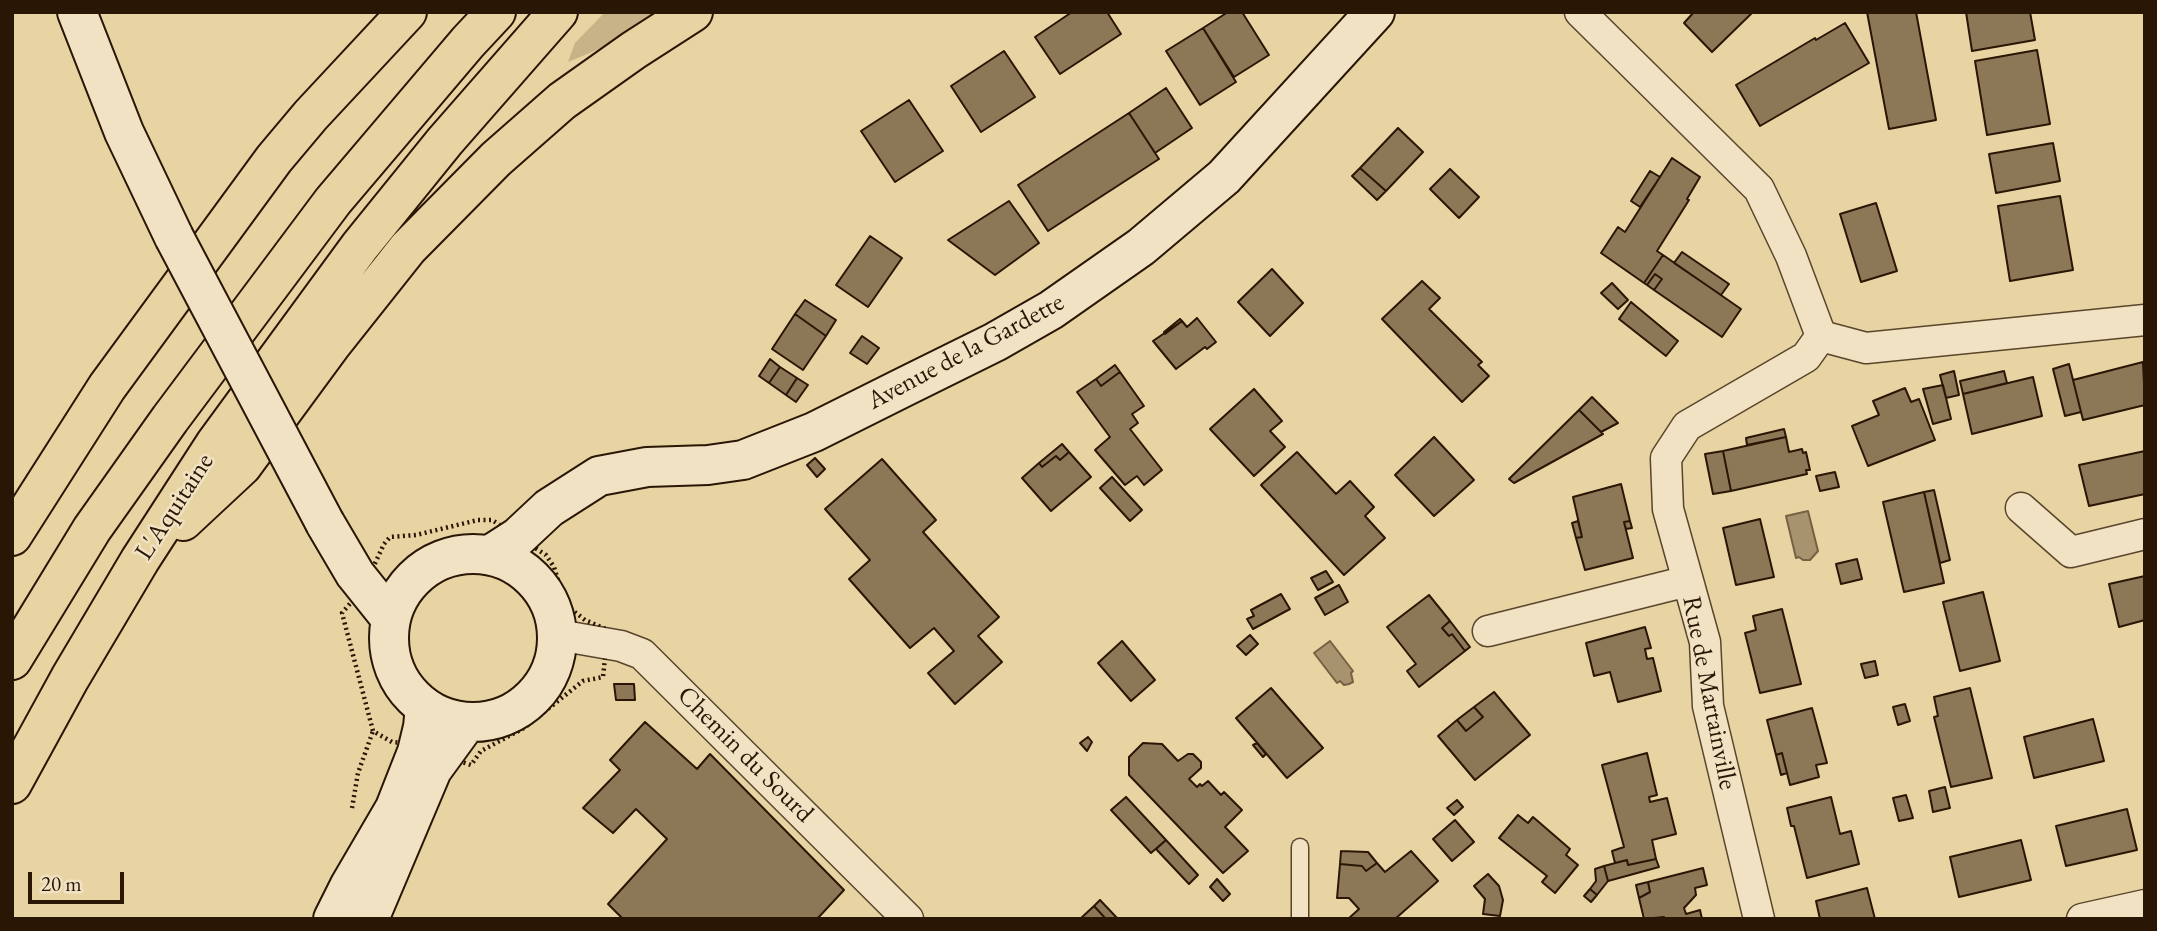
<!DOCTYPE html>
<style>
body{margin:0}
#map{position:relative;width:2157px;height:931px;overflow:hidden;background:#e8d3a3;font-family:"EB Garamond",serif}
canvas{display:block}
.frame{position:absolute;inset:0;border:14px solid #291605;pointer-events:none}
.scale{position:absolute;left:28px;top:872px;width:96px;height:32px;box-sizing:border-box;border:4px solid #291605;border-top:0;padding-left:9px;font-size:21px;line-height:24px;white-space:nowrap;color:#291605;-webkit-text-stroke:5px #f0e2c3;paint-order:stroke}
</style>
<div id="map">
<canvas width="2157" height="931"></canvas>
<div class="frame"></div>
<div class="scale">20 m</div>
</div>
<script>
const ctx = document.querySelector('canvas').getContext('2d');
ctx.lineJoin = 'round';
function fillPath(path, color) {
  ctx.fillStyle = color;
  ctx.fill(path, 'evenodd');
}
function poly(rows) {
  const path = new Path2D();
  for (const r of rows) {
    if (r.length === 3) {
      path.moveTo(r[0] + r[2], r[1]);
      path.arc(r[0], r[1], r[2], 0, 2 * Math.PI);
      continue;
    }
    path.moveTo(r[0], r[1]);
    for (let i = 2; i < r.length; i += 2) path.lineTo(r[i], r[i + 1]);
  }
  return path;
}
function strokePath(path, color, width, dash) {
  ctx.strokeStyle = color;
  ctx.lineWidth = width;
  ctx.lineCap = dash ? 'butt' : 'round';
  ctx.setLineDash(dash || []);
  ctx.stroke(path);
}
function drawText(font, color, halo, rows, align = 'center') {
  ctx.font = font + ' "EB Garamond",serif';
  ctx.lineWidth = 5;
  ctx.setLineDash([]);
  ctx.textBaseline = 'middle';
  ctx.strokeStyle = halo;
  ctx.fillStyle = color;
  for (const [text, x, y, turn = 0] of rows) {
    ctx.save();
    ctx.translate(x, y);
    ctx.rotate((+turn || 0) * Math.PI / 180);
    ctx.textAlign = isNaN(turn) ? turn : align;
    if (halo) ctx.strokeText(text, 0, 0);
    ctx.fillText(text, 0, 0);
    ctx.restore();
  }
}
const green = poly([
 [605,12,659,12,604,47,568,62,575,43]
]);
const water = poly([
 [1808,511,1818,551,1810,560,1803,560,1799,557,1796,558,1786,516,1808,511],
 [1330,641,1353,671,1351,673,1353,682,1349,684,1344,685,1340,681,1337,683,1314,653,1330,641]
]);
const building = poly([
 [1072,12,1107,12,1121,34,1060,74,1035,37,1072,12],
 [1228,12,1242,12,1269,55,1234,77,1203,28,1228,12],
 [1694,12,1753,12,1712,52,1684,23,1694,12],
 [1867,12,1916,12,1936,120,1889,129,1867,12],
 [1966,12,2030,12,2035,40,1972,51,1966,12],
 [1845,23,1869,63,1760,126,1736,85,1815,38,1816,40,1845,23],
 [1203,28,1236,82,1200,105,1166,51,1203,28],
 [2037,50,2050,124,1987,135,1975,61,2037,50],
 [1004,51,1035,97,981,132,951,86,1004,51],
 [1166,88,1192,128,1155,153,1129,113,1166,88],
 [909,100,943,151,895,182,861,131,909,100],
 [1129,113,1159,159,1048,231,1018,185,1129,113],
 [1398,128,1423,152,1386,191,1360,168,1398,128],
 [2053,143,2060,181,1996,193,1989,154,2053,143],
 [1672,158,1700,177,1687,199,1689,200,1657,251,1663,255,1644,283,1601,253,1618,227,1625,232,1672,158],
 [1360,168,1386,191,1377,200,1352,176,1360,168],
 [1450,169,1479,197,1459,218,1430,189,1450,169],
 [1650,171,1660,177,1640,207,1631,201,1650,171],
 [2060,196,2073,270,2010,281,1998,206,2060,196],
 [1009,201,1039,243,995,275,948,240,1009,201],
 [1876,203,1897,271,1861,282,1840,214,1876,203],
 [870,236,902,258,868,307,836,285,870,236],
 [1682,252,1729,284,1721,295,1674,263,1682,252],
 [1663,255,1741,309,1722,337,1654,290,1662,279,1655,274,1647,285,1644,283,1663,255],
 [1272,269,1303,303,1270,336,1238,302,1272,269],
 [1655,274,1662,279,1654,290,1647,285,1655,274],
 [1422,281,1440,298,1429,309,1482,362,1478,365,1489,376,1462,402,1382,319,1422,281],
 [1612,283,1628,300,1618,309,1601,293,1612,283],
 [805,300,836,320,826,336,795,314,805,300],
 [1631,302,1678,341,1666,356,1619,319,1631,302],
 [795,314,826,336,803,370,772,349,795,314],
 [1197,318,1216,342,1207,349,1205,347,1176,369,1153,341,1182,321,1187,327,1197,318],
 [1180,319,1182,321,1165,334,1164,332,1180,319],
 [862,336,879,348,867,364,850,353,862,336],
 [770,359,780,367,769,383,759,376,770,359],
 [2143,362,2145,405,2083,420,2073,380,2143,362],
 [2069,364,2081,412,2065,416,2053,369,2069,364],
 [1115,365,1120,372,1101,386,1096,379,1115,365],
 [780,367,797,378,786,395,769,383,780,367],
 [1954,371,1959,395,1946,398,1940,375,1954,371],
 [2004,371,2007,383,1963,394,1960,381,2004,371],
 [1120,372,1144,406,1132,414,1138,423,1130,429,1162,470,1144,485,1137,476,1125,485,1095,450,1110,437,1077,392,1096,379,1101,386,1120,372],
 [2033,377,2042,416,1972,434,1963,394,2033,377],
 [797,378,808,385,796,402,786,395,797,378],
 [1943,385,1951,419,1933,424,1923,389,1943,385],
 [1905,388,1911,402,1919,399,1935,440,1868,466,1852,426,1879,415,1873,401,1905,388],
 [1254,389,1282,421,1270,431,1285,447,1254,476,1210,429,1254,389],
 [1592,397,1618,423,1601,432,1579,410,1592,397],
 [1579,410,1603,434,1514,483,1509,479,1579,410],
 [1784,429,1786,437,1747,445,1746,438,1784,429],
 [1434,437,1474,480,1434,516,1395,475,1434,437],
 [1786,437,1789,452,1802,449,1803,453,1806,452,1810,470,1806,470,1807,474,1731,491,1723,451,1786,437],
 [1062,444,1069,452,1060,460,1056,456,1042,467,1039,463,1062,444],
 [1723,451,1731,491,1713,494,1705,454,1723,451],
 [2145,451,2145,494,2089,506,2079,465,2145,451],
 [1069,452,1091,477,1051,511,1022,478,1039,463,1042,467,1056,456,1060,460,1069,452],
 [1297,452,1336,494,1350,481,1374,507,1365,516,1385,538,1344,575,1261,485,1297,452],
 [815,458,825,469,817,477,807,465,815,458],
 [882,459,936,520,923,532,999,617,978,636,1002,662,955,704,928,673,954,651,934,628,910,648,849,579,870,560,825,509,882,459],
 [1835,472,1839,487,1820,491,1816,476,1835,472],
 [1112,477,1142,510,1130,521,1100,488,1112,477],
 [1621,484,1630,521,1624,522,1633,558,1585,570,1576,538,1582,537,1573,497,1621,484],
 [1934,490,1950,560,1940,563,1924,492,1934,490],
 [1924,492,1944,583,1904,592,1883,502,1924,492],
 [1760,519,1774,577,1736,585,1723,528,1760,519],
 [1578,521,1582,537,1576,538,1572,523,1578,521],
 [1630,521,1632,528,1626,529,1624,522,1630,521],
 [1857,559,1862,579,1841,584,1836,564,1857,559],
 [1326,571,1333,582,1318,590,1311,578,1326,571],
 [2145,576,2145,620,2119,627,2109,584,2145,576],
 [1339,585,1348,602,1325,615,1315,598,1339,585],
 [1983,592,2000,661,1960,671,1943,602,1983,592],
 [1281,594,1290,609,1253,629,1247,619,1254,616,1251,610,1281,594],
 [1429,595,1450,621,1442,628,1449,636,1452,634,1465,651,1419,687,1407,671,1416,664,1387,627,1429,595],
 [1782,609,1801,684,1760,693,1745,633,1756,630,1753,616,1782,609],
 [1450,621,1470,647,1465,651,1452,634,1449,636,1442,628,1450,621],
 [1645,627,1651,648,1645,649,1647,659,1653,658,1661,691,1618,702,1610,672,1594,676,1586,643,1645,627],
 [1250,635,1258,644,1246,655,1237,646,1250,635],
 [1122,641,1155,680,1131,701,1098,663,1122,641],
 [1875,661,1878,675,1865,678,1861,664,1875,661],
 [614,684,634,684,635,700,616,700,614,684],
 [1271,688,1323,748,1287,778,1236,718,1271,688],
 [1970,688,1992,778,1951,787,1934,717,1938,716,1934,697,1970,688],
 [1494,692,1530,735,1475,780,1438,736,1457,720,1466,731,1483,717,1474,707,1494,692],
 [1905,704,1910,721,1898,725,1893,707,1905,704],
 [1474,707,1483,717,1466,731,1457,720,1474,707],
 [1812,708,1827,763,1816,765,1819,777,1790,785,1782,753,1776,755,1767,720,1812,708],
 [2093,719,2104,761,2034,778,2024,737,2093,719],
 [645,722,697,769,710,754,844,890,817,919,623,919,608,904,667,839,636,809,613,833,583,808,620,770,610,760,645,722],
 [1088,737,1092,742,1087,751,1080,743,1088,737],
 [1143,743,1162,744,1178,761,1188,754,1193,754,1201,762,1201,768,1189,779,1197,787,1200,784,1202,786,1208,781,1221,795,1224,792,1242,810,1225,827,1248,851,1223,873,1129,775,1129,757,1143,743],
 [1257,743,1266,754,1263,757,1253,745,1257,743],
 [1647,753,1657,795,1649,797,1650,802,1667,798,1676,834,1652,840,1656,859,1628,865,1627,860,1615,863,1612,851,1624,847,1602,765,1647,753],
 [1782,753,1787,773,1781,775,1776,755,1782,753],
 [1945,787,1950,808,1933,812,1929,791,1945,787],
 [1906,795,1913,818,1899,821,1893,798,1906,795],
 [1126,797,1166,840,1151,853,1111,810,1126,797],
 [1831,797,1840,834,1851,831,1859,864,1807,878,1794,826,1791,826,1787,808,1831,797],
 [1457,800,1463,807,1454,815,1447,808,1457,800],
 [2127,809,2137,850,2066,866,2056,826,2127,809],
 [1518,815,1528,823,1533,817,1570,849,1566,855,1578,865,1555,893,1542,882,1547,876,1499,838,1518,815],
 [1455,820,1474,842,1452,861,1433,839,1455,820],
 [1166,840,1198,875,1189,884,1156,849,1166,840],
 [2021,840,2031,880,1959,897,1950,857,2021,840],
 [1341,851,1368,852,1377,863,1366,871,1362,866,1340,864,1341,851],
 [1411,851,1438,881,1395,919,1348,919,1359,909,1349,898,1337,898,1340,864,1362,866,1366,871,1377,863,1385,872,1411,851],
 [1656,859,1659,867,1608,881,1604,866,1627,860,1628,865,1656,859],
 [1604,866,1608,881,1597,895,1590,889,1596,881,1595,869,1604,866],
 [1703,868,1707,885,1695,888,1696,895,1684,908,1686,914,1700,910,1702,919,1665,919,1664,917,1644,919,1639,898,1650,892,1648,882,1703,868],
 [1488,874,1499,886,1503,900,1500,916,1483,914,1485,899,1474,886,1488,874],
 [1217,879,1230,894,1223,901,1210,887,1217,879],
 [1648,882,1650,892,1639,898,1636,885,1648,882],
 [1867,888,1875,919,1820,919,1816,901,1867,888],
 [1590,889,1597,895,1591,902,1584,896,1590,889],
 [1100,900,1118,919,1106,919,1094,906,1100,900],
 [1094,906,1106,919,1080,919,1094,906]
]);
const path = poly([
 [478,520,492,520,546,555,554,567,561,590,571,609,585,620,608,630,603,677,583,681,524,728,481,751,471,765,406,743,392,742,373,731,342,613,364,587,384,544,390,537,416,535,478,520],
 [352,808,358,773,373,731]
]);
const service = poly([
 [1300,847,1300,919]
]);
const minor = poly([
 [1580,12,1759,189,1791,256,1821,336],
 [1821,336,1866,348,2145,320],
 [2021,508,2071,552,2145,534],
 [1488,631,1688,581],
 [558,635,621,646,642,654,908,919],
 [1759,919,1708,706,1705,642,1668,509,1666,458,1687,426,1806,357,1821,336],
 [2082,919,2145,905]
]);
const secondary = poly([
 [77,12,124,132,174,237],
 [325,523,355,574,391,619],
 [473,638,84],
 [490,555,518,537,549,508,599,476,647,467,708,465,743,460,814,432,902,388,995,342,1051,310,1141,247,1224,177,1375,12],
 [333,919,350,885,395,808,417,752,423,727,425,707],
 [369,919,432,770,467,722]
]);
const motorway = poly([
 [183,521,242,466,331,345,408,248,496,159,562,101,634,50,693,12],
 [12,536,107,387,274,159,311,115,407,12],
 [12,660,92,529,170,419,333,201,468,42,496,12],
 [12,784,70,678,140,560,215,444,360,246,445,141,558,12]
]);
const secondaryBridge = poly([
 [174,237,325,523]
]);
const streetNames = [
 ["Avenue de la Gardette",966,352,-28],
 ["L'Aquitaine",175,507,-57],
 ["Rue de Martainville",1709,693,79],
 ["Chemin du Sourd",745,755,45]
];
fillPath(green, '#c8b388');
fillPath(water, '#a7936d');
strokePath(water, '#756143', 2);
fillPath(building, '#8c7857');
strokePath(building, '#291605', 2);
strokePath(service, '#59452c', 19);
strokePath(minor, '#59452c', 33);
strokePath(secondary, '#291605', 42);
strokePath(motorway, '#291605', 42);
strokePath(path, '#291605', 4.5, [2, 3.5]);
strokePath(service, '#f0e2c3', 16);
strokePath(minor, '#f0e2c3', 30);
strokePath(secondary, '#f0e2c3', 38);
strokePath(motorway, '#e8d3a3', 38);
strokePath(secondaryBridge, '#291605', 42, []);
strokePath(secondaryBridge, '#f0e2c3', 38);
drawText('26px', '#291605', '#f0e2c3', streetNames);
</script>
